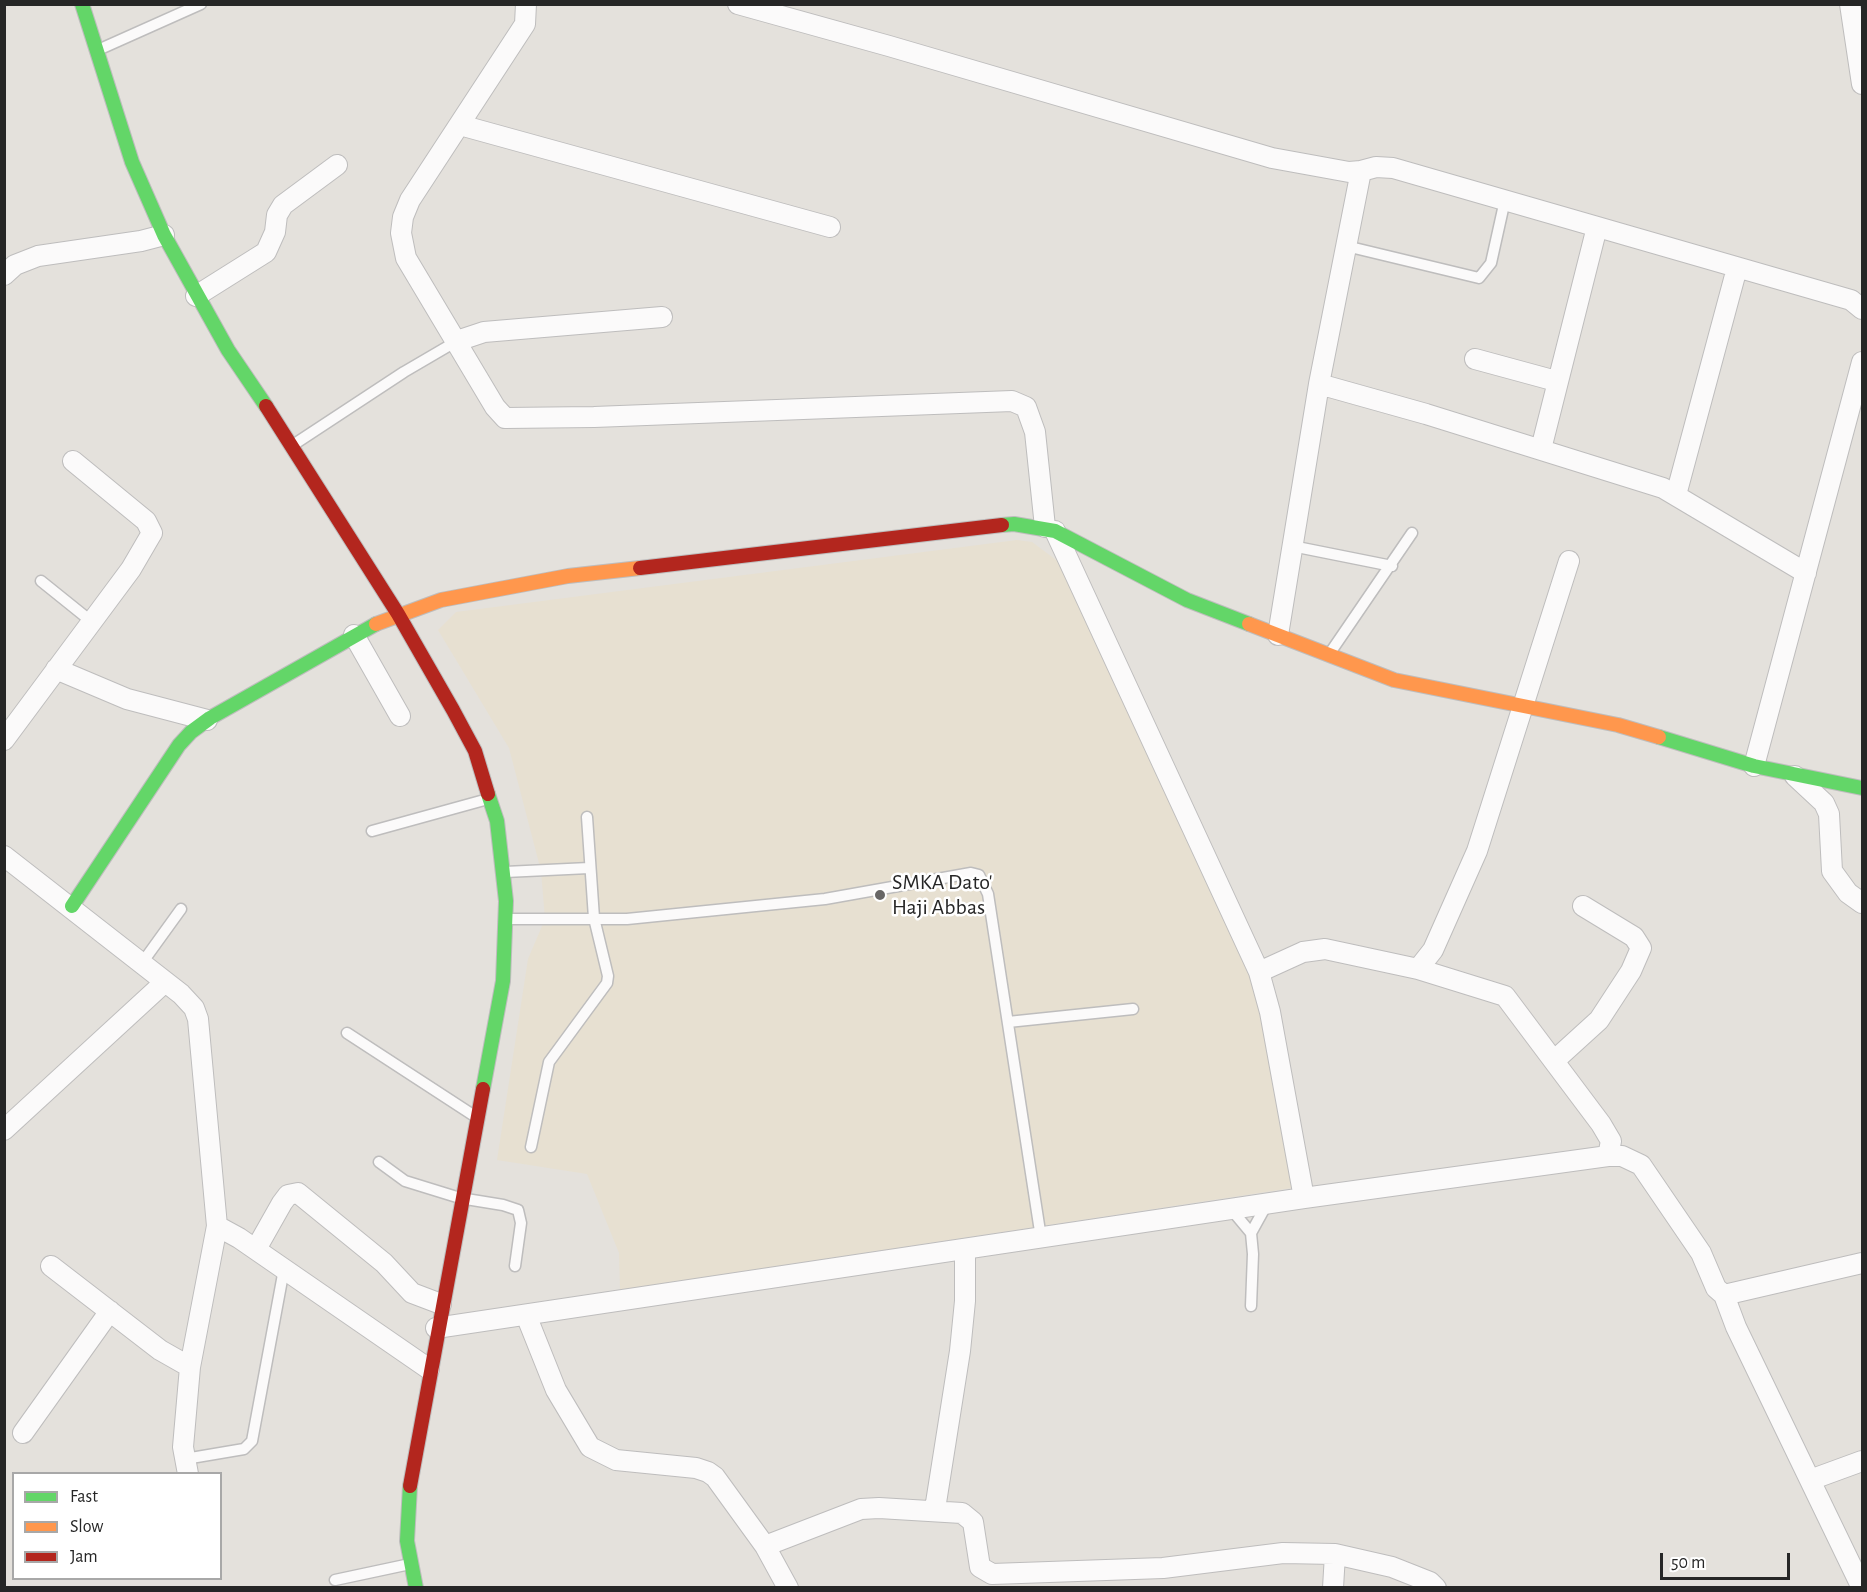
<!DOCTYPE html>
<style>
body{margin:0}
#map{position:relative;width:1867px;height:1592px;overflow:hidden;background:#e4e1dc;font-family:"Alegreya Sans",sans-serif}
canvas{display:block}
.frame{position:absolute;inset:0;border:6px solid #262626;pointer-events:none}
.legend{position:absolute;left:12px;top:1472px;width:210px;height:108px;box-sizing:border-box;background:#fff;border:2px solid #a8a8a8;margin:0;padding:8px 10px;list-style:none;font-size:18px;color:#262626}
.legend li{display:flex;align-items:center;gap:12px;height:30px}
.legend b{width:30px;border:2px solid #a8a8a8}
.scale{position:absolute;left:1660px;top:1553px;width:130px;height:27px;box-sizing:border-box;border:3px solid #262626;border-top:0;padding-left:8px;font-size:18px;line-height:21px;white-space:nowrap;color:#262626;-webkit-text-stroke:4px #fff;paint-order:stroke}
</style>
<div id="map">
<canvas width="1867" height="1592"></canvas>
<div class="frame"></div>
<ul class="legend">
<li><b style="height:8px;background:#63d668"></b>Fast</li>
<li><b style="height:8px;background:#ff974d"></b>Slow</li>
<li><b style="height:8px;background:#b3261e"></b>Jam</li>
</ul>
<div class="scale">50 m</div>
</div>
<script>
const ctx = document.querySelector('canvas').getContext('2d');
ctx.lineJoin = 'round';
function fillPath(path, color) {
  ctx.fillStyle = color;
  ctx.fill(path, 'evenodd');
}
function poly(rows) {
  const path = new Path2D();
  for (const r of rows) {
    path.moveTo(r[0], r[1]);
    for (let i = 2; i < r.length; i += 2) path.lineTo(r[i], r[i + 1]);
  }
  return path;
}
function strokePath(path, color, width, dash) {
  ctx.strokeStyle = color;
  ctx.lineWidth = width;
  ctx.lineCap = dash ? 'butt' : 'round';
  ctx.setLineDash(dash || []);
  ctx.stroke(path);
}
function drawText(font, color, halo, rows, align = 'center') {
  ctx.font = font + ' "Alegreya Sans",sans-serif';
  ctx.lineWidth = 5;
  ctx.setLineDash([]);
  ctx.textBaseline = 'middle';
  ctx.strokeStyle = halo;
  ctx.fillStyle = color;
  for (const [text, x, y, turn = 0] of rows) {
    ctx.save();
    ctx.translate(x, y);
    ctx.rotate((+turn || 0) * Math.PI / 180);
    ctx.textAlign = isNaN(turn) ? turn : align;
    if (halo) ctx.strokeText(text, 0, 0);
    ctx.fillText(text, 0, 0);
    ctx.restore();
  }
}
const education = poly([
 [1017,540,1032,542,1059,562,1259,986,1292,1188,620,1290,619,1253,587,1174,497,1160,528,959,545,919,541,871,509,748,438,630,456,612]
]);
const lane = poly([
 [98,50,201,4],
 [1346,246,1479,278,1491,263,1505,200],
 [293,445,404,372,457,341],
 [1292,546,1392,566],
 [41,581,92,622],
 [1330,653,1412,533],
 [372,831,488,799],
 [505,872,589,868],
 [506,919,627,919,825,899,971,873,979,875,988,894,1041,1238],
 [142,963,181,909],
 [1008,1022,1133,1009],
 [347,1033,476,1117],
 [531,1147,549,1062,607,983,608,976,594,918,587,817],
 [379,1162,405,1181,460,1198,503,1205,518,1210,521,1223,515,1266],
 [1231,1209,1251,1233,1253,1254,1251,1306],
 [1251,1233,1267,1204],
 [185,1459,244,1449,252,1441,284,1269],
 [335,1580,410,1564]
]);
const street = poly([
 [526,4,525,24,410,200,403,217,401,233,406,258,495,407,505,418,594,417,1012,401,1026,407,1035,432,1045,527],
 [738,4,889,46,1272,158,1349,172,1361,171],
 [1850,4,1862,84],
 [460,125,830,227],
 [4,275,15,265,38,256,141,241,164,235],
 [196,296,266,252,275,232,277,215,283,205,337,165],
 [457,341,484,332,662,317],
 [1475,359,1556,381],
 [1319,384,1426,414,1663,488,1806,573],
 [1541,449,1597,227],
 [1676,495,1737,268],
 [1055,531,1259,972,1270,1012,1304,1198],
 [354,635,400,716],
 [1278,635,1319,384,1361,171,1376,167,1393,168,1851,300,1862,309],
 [56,669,127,699,207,720],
 [4,740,131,569,152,533,146,521,73,461],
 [1754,766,1862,362],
 [1795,776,1824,803,1829,814,1832,871,1848,893,1862,903],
 [4,856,181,994,194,1008,198,1019,217,1226,190,1367,183,1447,188,1474],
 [1418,969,1505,996,1601,1124,1611,1141,1608,1156],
 [1259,972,1303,952,1325,949,1418,969,1433,950,1477,851,1569,561],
 [1555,1060,1599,1020,1631,971,1641,948,1634,937,1583,906],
 [4,1130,165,982],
 [217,1226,239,1238,429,1369],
 [256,1249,282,1203,288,1195,298,1193,384,1263,412,1293,441,1304],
 [51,1266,160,1350,190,1367],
 [1724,1295,1736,1327,1862,1588],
 [526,1315,556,1390,590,1447,616,1460,696,1468,708,1472,715,1477,765,1546,788,1588],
 [436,1328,1304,1198,1608,1156,1622,1156,1641,1165,1701,1253,1716,1288,1724,1295,1862,1263],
 [23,1433,110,1311],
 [1810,1480,1862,1461],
 [935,1509,960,1351,965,1301,965,1249],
 [765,1546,861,1509,879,1508,962,1513,973,1522,980,1567,992,1574,1163,1568,1283,1553,1335,1554],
 [1333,1588,1335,1554,1392,1567,1430,1582,1436,1588]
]);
const fast = poly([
 [82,4,132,162,164,235,228,350,266,406],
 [1002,525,1014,524,1055,531,1187,600,1249,624],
 [1659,737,1754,766,1862,788],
 [72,906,179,745,191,732,210,718,376,624],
 [483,1089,503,981,506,901,497,821,488,794],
 [410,1486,407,1541,416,1588]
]);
const slow = poly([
 [376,624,441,600,568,576,640,568],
 [1249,624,1394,680,1618,725,1659,737]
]);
const jam = poly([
 [266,406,398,614,453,710,475,751,488,794],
 [640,568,1002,525],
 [410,1486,483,1089]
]);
const markers = [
 [880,895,6,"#686766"]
];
const poiNames = [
 ["SMKA Dato'",892,882],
 ["Haji Abbas",892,907]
];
fillPath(education, '#e7e0d1');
strokePath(lane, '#bebdbd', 13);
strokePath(street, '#bebdbd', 22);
strokePath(fast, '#bebdbd', 16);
strokePath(slow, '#bebdbd', 16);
strokePath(jam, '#bebdbd', 16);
strokePath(lane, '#fbfafa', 10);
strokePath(street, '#fbfafa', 20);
strokePath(fast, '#63d668', 14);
strokePath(slow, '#ff974d', 14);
strokePath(jam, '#b3261e', 14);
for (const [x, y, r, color] of markers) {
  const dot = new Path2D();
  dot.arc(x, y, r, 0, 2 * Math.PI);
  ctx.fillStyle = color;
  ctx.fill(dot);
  strokePath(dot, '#fff', 2);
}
drawText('22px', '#262626', '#fff', poiNames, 'left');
</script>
